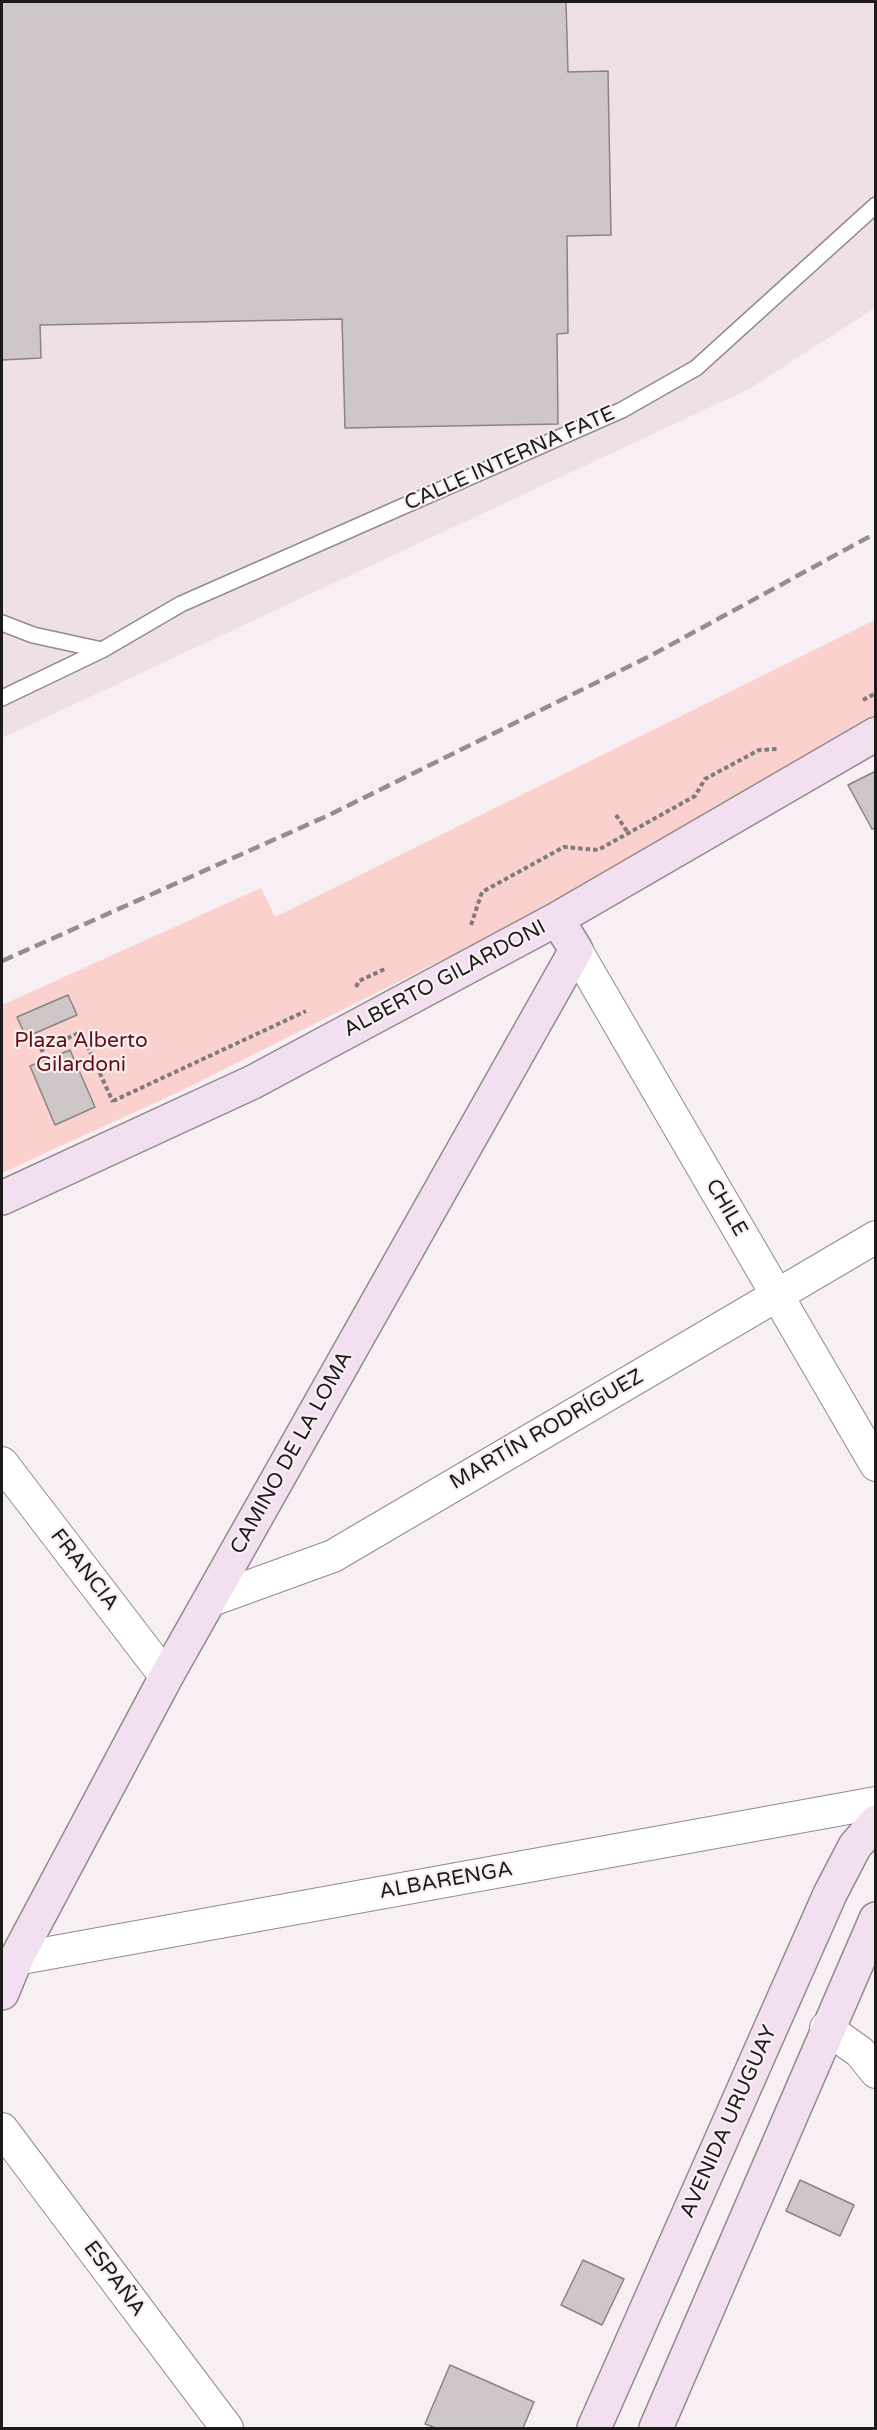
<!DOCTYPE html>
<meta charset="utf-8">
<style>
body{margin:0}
#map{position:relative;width:877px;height:2430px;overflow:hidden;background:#f7eff3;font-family:"Varela Round",sans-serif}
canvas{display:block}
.frame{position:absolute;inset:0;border:3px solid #1d1a1b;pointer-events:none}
</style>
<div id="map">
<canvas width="877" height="2430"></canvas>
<div class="frame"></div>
</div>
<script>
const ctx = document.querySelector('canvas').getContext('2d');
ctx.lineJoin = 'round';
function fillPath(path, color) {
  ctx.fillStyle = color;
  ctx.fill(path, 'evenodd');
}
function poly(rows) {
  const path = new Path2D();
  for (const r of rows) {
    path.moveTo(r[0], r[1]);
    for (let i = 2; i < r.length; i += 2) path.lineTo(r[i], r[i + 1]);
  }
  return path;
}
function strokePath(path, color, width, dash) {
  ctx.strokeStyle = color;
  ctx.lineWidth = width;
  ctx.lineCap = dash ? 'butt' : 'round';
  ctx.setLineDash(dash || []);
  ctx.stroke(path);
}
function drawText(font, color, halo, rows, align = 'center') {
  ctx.font = font + ' "Varela Round",sans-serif';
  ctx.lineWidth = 4.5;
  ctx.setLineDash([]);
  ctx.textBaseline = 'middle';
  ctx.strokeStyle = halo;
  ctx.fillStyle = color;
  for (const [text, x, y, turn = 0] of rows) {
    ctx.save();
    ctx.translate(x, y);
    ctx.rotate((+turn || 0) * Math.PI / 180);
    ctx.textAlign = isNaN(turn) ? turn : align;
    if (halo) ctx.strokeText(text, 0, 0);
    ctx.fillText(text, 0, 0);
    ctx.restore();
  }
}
const built = poly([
 [2,2,875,2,875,308,749,389,2,738]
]);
const green = poly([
 [875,620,875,719,551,905,183,1090,2,1173,2,1005,261,888,275,917]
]);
const building = poly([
 [2,2,566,2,568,72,608,71,611,235,567,236,568,333,557,334,558,424,345,428,342,319,40,325,41,358,2,360,2,2],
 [876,771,876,828,872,829,848,785,876,771],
 [68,995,77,1015,26,1037,17,1017,68,995],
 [70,1050,95,1107,55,1125,30,1066,70,1050],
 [800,2180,854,2205,840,2236,786,2211,800,2180],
 [583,2260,624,2279,602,2325,561,2305,583,2260],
 [450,2365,534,2402,523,2428,436,2428,425,2424,450,2365]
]);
const path = poly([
 [863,700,876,693],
 [616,815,629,834],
 [471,925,482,892,564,847,598,850,695,796,705,779,759,750,778,749],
 [356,987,359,981,387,968],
 [40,1051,81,1032,113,1102],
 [113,1101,306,1011]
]);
const lane = poly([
 [2,623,33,635,102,650],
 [2,698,102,650,181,604,622,410,696,368,876,205]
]);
const street = poly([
 [576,950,876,1465],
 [2,1463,166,1677],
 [209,1601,333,1556,876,1237],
 [16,1959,876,1803],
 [826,2028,860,2052,876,2072],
 [2,2129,227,2428]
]);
const secondary = poly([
 [2,1198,253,1082,557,919,876,734],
 [2,1993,16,1959,166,1677,576,950,557,919],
 [594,2428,830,1894,855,1846,876,1822],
 [656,2428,876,1919]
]);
const rail = poly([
 [2,961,327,816,650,656,876,533]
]);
const streetNames = [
 ["CALLE INTERNA FATE",510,459,-24],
 ["ALBERTO GILARDONI",445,979,-28],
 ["CHILE",726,1208,60],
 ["MARTÍN RODRÍGUEZ",547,1430,-30],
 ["CAMINO DE LA LOMA",292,1453,-61],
 ["FRANCIA",84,1570,52],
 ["ALBARENGA",446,1881,-10],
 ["AVENIDA URUGUAY",729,2122,-66],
 ["ESPAÑA",114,2279,53]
];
const parkNames = [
 ["Plaza Alberto",81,1041],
 ["Gilardoni",81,1065]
];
fillPath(built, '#efe0e7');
fillPath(green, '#fad1cd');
fillPath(building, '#cec6c7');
strokePath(building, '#8b8384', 1.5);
strokePath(lane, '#928b8e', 18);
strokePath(street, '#928b8e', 34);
strokePath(secondary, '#928b8e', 36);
strokePath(path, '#7f7a7c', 4, [4.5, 3]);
strokePath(lane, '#fff', 15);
strokePath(street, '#fff', 32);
strokePath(secondary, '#f2e0f0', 33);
strokePath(rail, '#948e91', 4.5, [12, 6]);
drawText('21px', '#1d1a1b', '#f7eff3', streetNames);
drawText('21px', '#650f12', '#f7eff3', parkNames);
</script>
